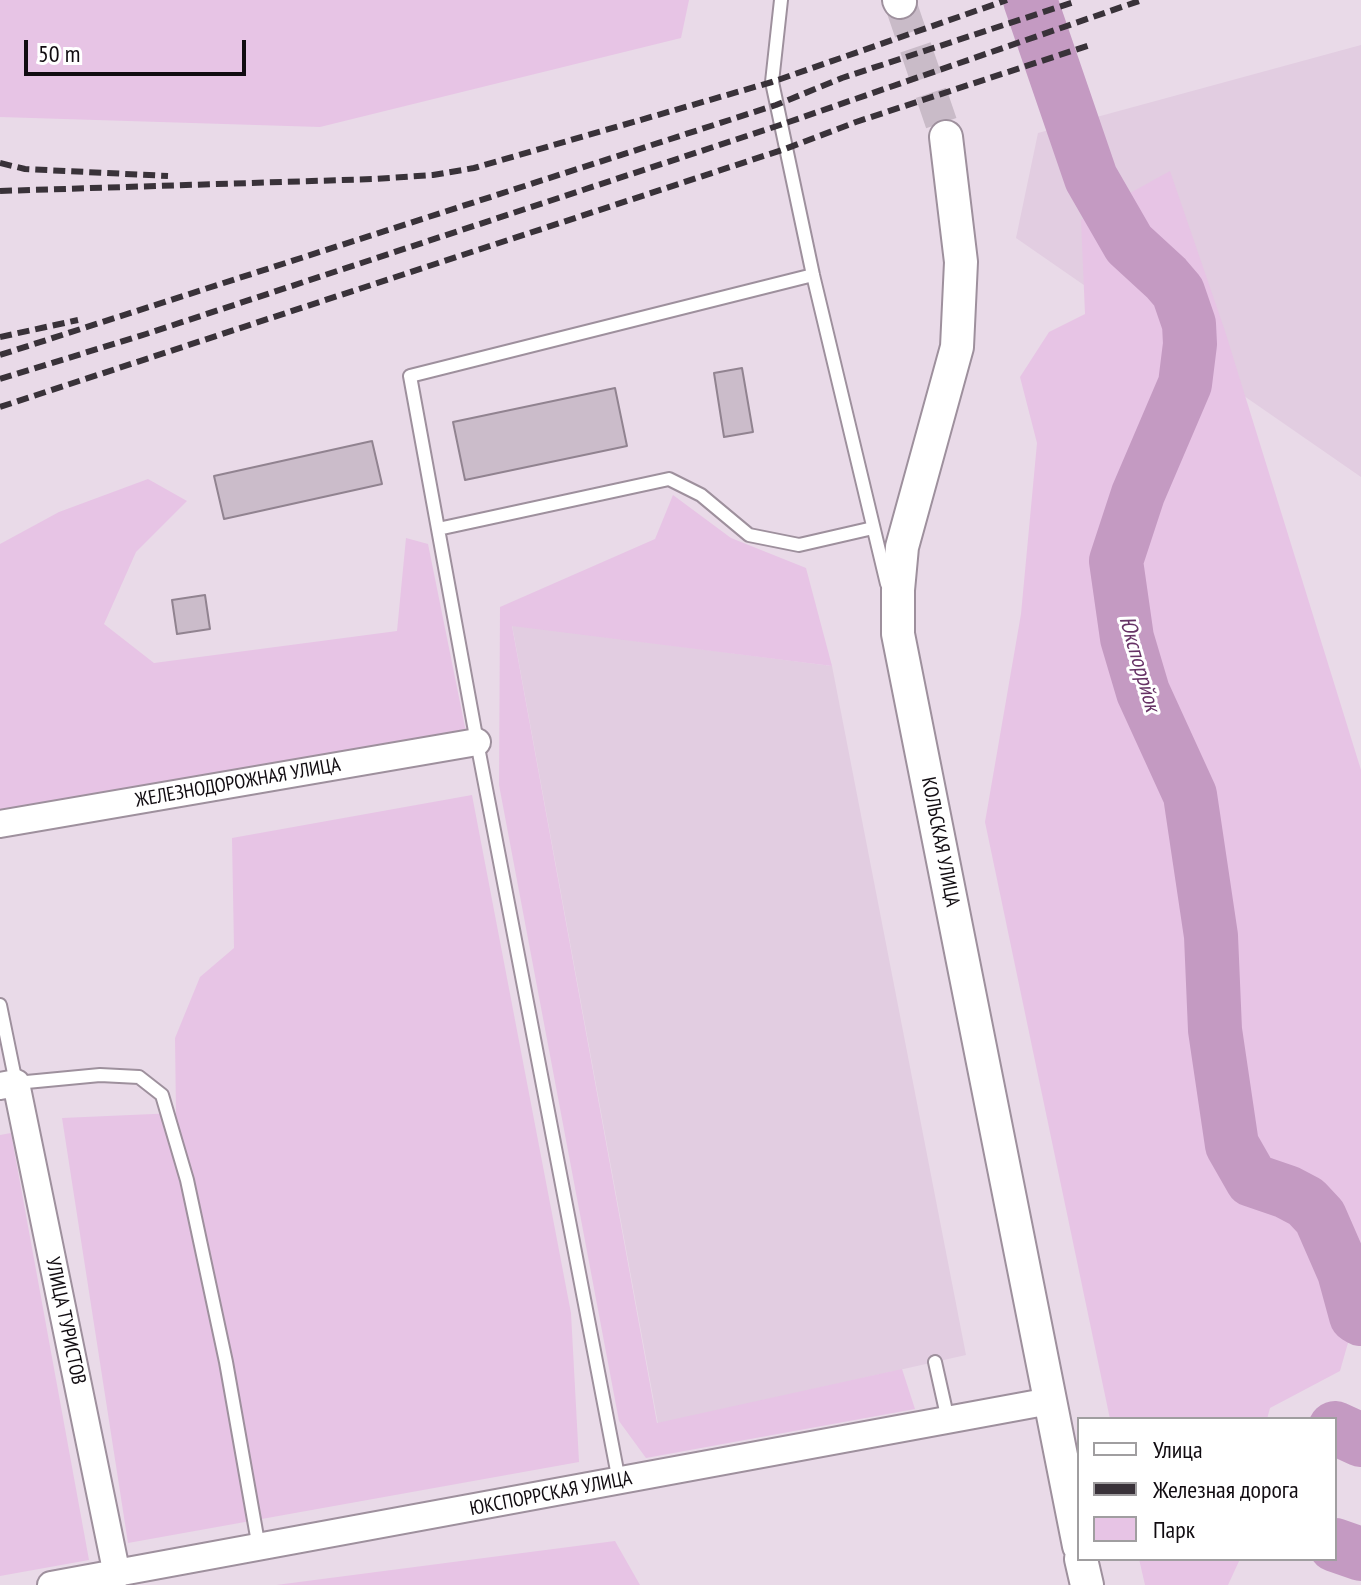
<!DOCTYPE html>
<meta charset="utf-8">
<style>
body{margin:0}
#map{position:relative;width:1361px;height:1585px;overflow:hidden;background:#e9dae8;font-family:"PT Sans Narrow",sans-serif}
canvas{display:block}
.legend{position:absolute;left:1077px;top:1417px;width:260px;height:144px;box-sizing:border-box;background:#fff;border:2px solid #a09ea0;margin:0;padding:10px 14px;list-style:none;font-size:24px;color:#110c11}
.legend li{display:flex;align-items:center;gap:16px;height:40px}
.legend b{width:40px;border:2px solid #a09ea0}
.scale{position:absolute;left:24px;top:40px;width:222px;height:36px;box-sizing:border-box;border:4px solid #110c11;border-top:0;padding-left:10px;font-size:24px;line-height:28px;white-space:nowrap;color:#110c11;-webkit-text-stroke:6px #fff;paint-order:stroke}
</style>
<div id="map">
<canvas width="1361" height="1585"></canvas>
<ul class="legend">
<li><b style="height:10px;background:#fff"></b>Улица</li>
<li><b style="height:10px;background:#393239"></b>Железная дорога</li>
<li><b style="height:22px;background:#e7c4e5"></b>Парк</li>
</ul>
<div class="scale">50 m</div>
</div>
<script>
const ctx = document.querySelector('canvas').getContext('2d');
ctx.lineJoin = 'round';
function fillPath(path, color) {
  ctx.fillStyle = color;
  ctx.fill(path, 'evenodd');
}
function poly(rows) {
  const path = new Path2D();
  for (const r of rows) {
    path.moveTo(r[0], r[1]);
    for (let i = 2; i < r.length; i += 2) path.lineTo(r[i], r[i + 1]);
  }
  return path;
}
function strokePath(path, color, width, dash) {
  ctx.strokeStyle = color;
  ctx.lineWidth = width;
  ctx.lineCap = dash ? 'butt' : 'round';
  ctx.setLineDash(dash || []);
  ctx.stroke(path);
}
function drawText(font, color, halo, rows, align = 'center') {
  ctx.font = font + ' "PT Sans Narrow",sans-serif';
  ctx.lineWidth = 6;
  ctx.setLineDash([]);
  ctx.textBaseline = 'middle';
  ctx.strokeStyle = halo;
  ctx.fillStyle = color;
  for (const [text, x, y, turn = 0] of rows) {
    ctx.save();
    ctx.translate(x, y);
    ctx.rotate((+turn || 0) * Math.PI / 180);
    ctx.textAlign = isNaN(turn) ? turn : align;
    if (halo) ctx.strokeText(text, 0, 0);
    ctx.fillText(text, 0, 0);
    ctx.restore();
  }
}
const built = poly([
 [1361,45,1361,477,1016,238,1038,133],
 [512,625,832,666,966,1355,658,1424]
]);
const green = poly([
 [0,0,689,0,681,38,320,127,0,117],
 [1170,171,1225,331,1361,770,1361,1297,1340,1371,1270,1408,1267,1419,1110,1419,985,822,1021,614,1037,443,1020,377,1049,332,1085,314,1081,220],
 [148,479,187,501,136,552,104,624,154,663,397,631,406,538,428,544,466,732,0,810,0,544,59,512],
 [673,495,731,538,806,568,832,666,512,626,657,1423,902,1369,915,1409,646,1458,619,1421,499,785,500,607,655,539],
 [472,795,571,1313,579,1462,128,1543,62,1118,176,1113,175,1038,200,977,234,948,232,838],
 [11,1133,89,1560,0,1576,0,1135],
 [615,1541,640,1585,276,1585],
 [1139,1559,1240,1559,1228,1585,1145,1585]
]);
const river = poly([
 [1030,0,1091,178,1129,244,1166,278,1178,292,1189,324,1190,344,1185,384,1138,494,1116,561,1127,638,1143,692,1190,795,1211,936,1215,1030,1232,1145,1252,1180,1287,1192,1306,1202,1320,1217,1344,1272,1356,1316,1361,1319],
 [1335,1428,1361,1440],
 [1335,1545,1361,1554]
]);
const building = poly([
 [742,368,753,432,724,437,714,373,742,368],
 [615,388,627,446,465,480,453,422,615,388],
 [372,441,382,484,224,519,214,476,372,441],
 [205,595,210,629,177,634,172,600,205,595]
]);
const tertiaryTunnel = poly([
 [900,2,946,137]
]);
const service = poly([
 [781,0,772,82,813,275,887,584],
 [438,529,669,479,701,495,749,535,799,545,873,528],
 [0,1005,16,1083,100,1075,139,1077,162,1095,187,1180,226,1362,259,1548],
 [935,1362,948,1420],
 [619,1481,477,742,410,376,813,275]
]);
const minor = poly([
 [0,824,477,742],
 [0,1086,16,1083,117,1575],
 [51,1585,1050,1401]
]);
const tertiary = poly([
 [899,0,900,2],
 [946,137,961,262,957,347,902,547,898,590,898,634,1079,1546],
 [1081,1559,1087,1585]
]);
const rail = poly([
 [0,163,25,169,168,176],
 [0,191,375,179,433,175,474,168,772,82,1007,0],
 [0,337,78,320],
 [0,355,776,105,842,78,1077,1],
 [0,379,146,334,780,125,1142,0],
 [0,407,785,149,856,122,1090,45]
]);
const streetNames = [
 ["ЖЕЛЕЗНОДОРОЖНАЯ УЛИЦА",238,783,-10],
 ["КОЛЬСКАЯ УЛИЦА",940,842,79],
 ["УЛИЦА ТУРИСТОВ",65,1321,78],
 ["ЮКСПОРРСКАЯ УЛИЦА",551,1494,-11]
];
const waterNames = [
 ["Юкспоррйок",1139,664,74]
];
fillPath(built, '#e2cde1');
fillPath(green, '#e7c4e5');
strokePath(river, '#c49ac2', 54);
fillPath(building, '#cbbcca');
strokePath(building, '#918390', 2);
strokePath(tertiaryTunnel, '#c9bbc8', 32, [32, 16]);
strokePath(service, '#9e909d', 16);
strokePath(minor, '#9e909d', 30);
strokePath(tertiary, '#9e909d', 36);
strokePath(service, '#fff', 12);
strokePath(minor, '#fff', 26);
strokePath(tertiary, '#fff', 32);
strokePath(rail, '#393239', 6, [12, 6]);
drawText('20px', '#110c11', '#fff', streetNames);
drawText('italic 22px', '#663265', '#fff', waterNames);
</script>
